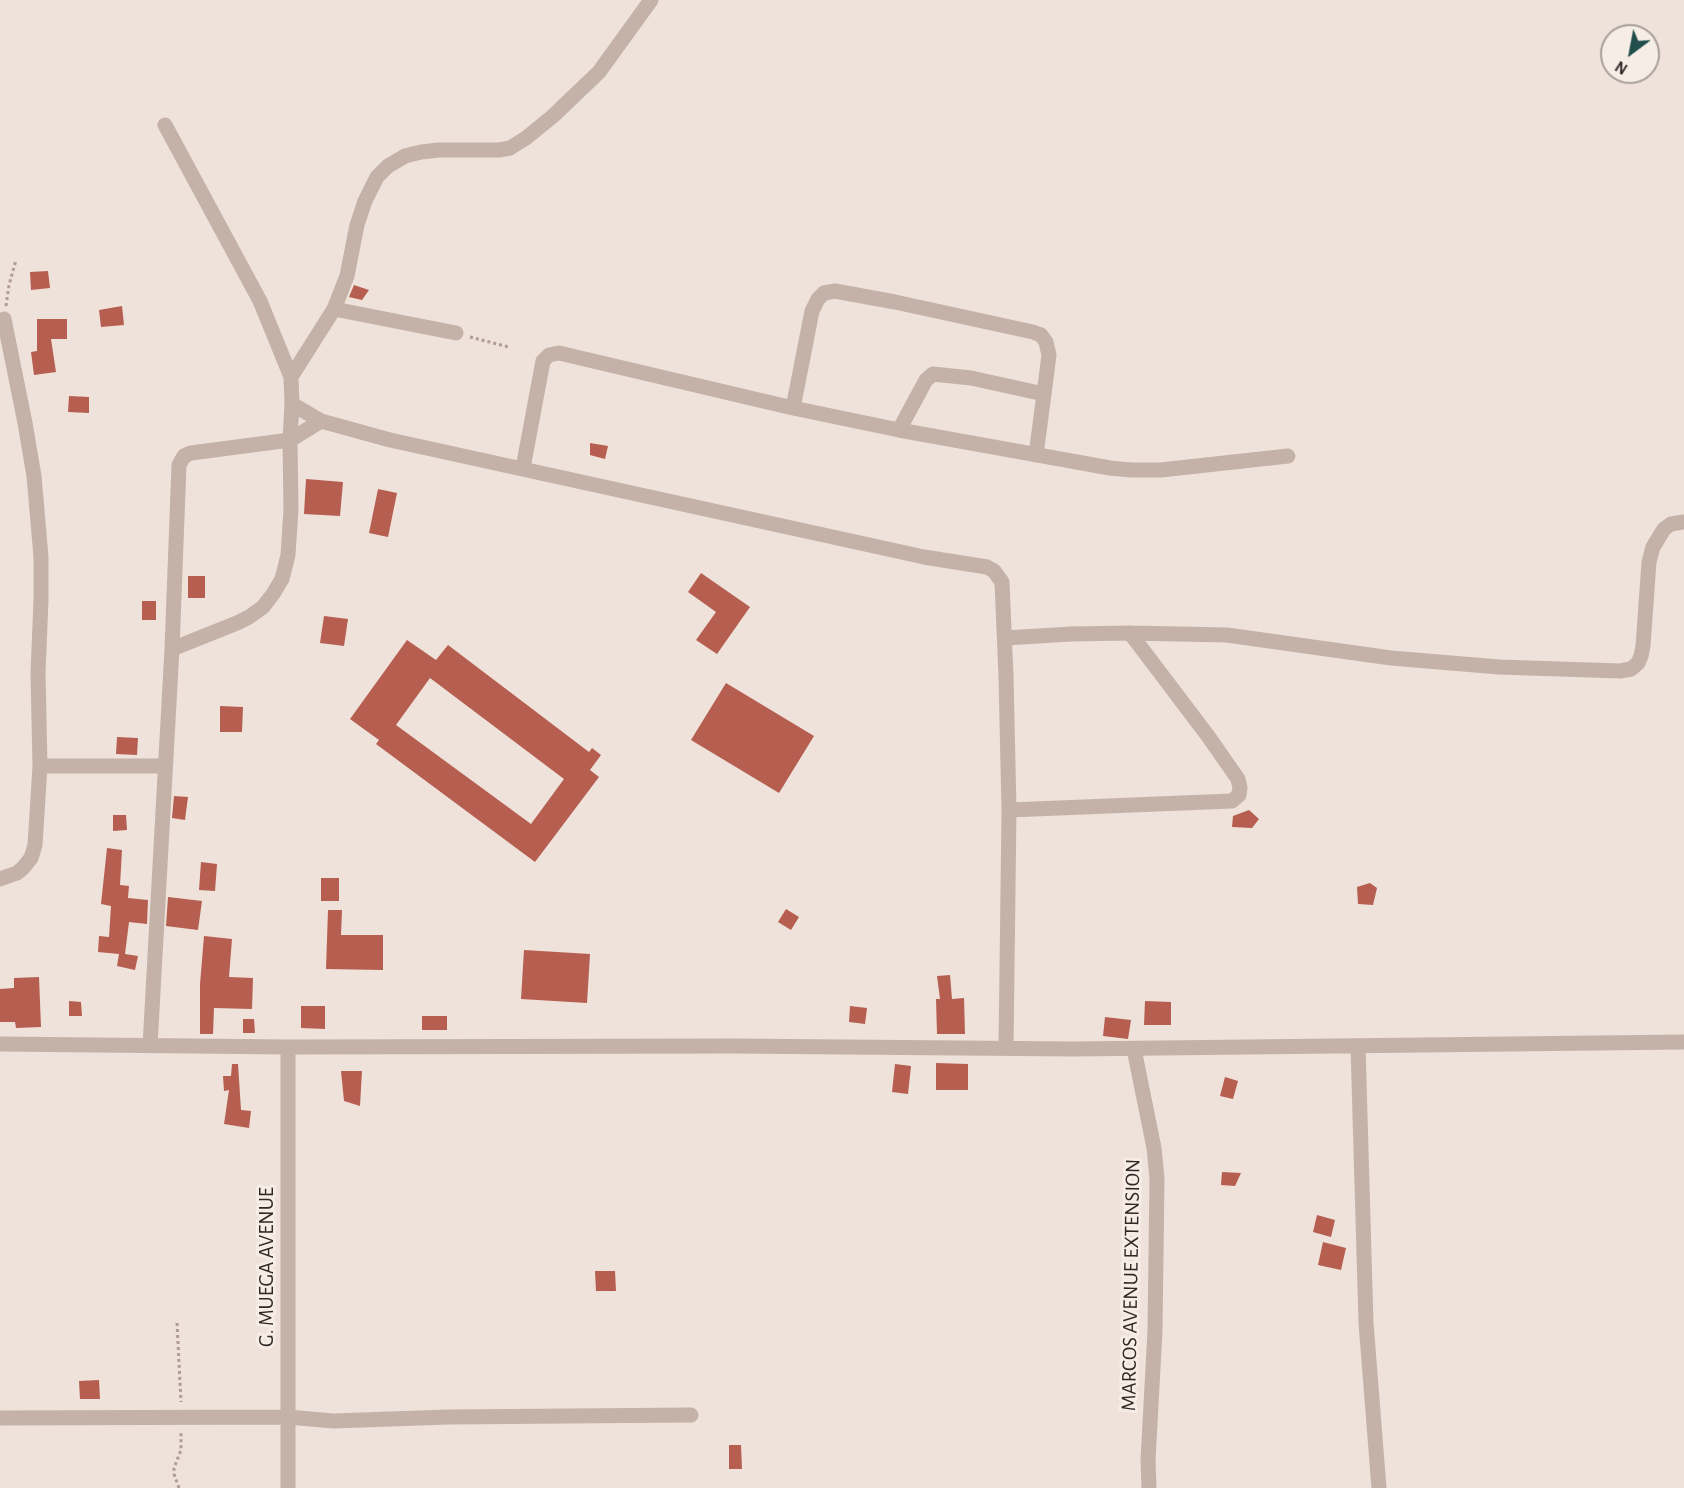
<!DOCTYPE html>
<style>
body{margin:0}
#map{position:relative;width:1684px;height:1488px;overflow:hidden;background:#eee2da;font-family:"Alegreya Sans",sans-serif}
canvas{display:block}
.north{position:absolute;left:1600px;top:24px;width:60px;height:60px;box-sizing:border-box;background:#f6ede6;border:2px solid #a89f9a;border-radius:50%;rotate:212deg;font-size:16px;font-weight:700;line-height:24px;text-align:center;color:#322927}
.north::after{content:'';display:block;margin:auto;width:21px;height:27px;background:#224e4c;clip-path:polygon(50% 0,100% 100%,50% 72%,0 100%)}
</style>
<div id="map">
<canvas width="1684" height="1488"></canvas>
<div class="north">N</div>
</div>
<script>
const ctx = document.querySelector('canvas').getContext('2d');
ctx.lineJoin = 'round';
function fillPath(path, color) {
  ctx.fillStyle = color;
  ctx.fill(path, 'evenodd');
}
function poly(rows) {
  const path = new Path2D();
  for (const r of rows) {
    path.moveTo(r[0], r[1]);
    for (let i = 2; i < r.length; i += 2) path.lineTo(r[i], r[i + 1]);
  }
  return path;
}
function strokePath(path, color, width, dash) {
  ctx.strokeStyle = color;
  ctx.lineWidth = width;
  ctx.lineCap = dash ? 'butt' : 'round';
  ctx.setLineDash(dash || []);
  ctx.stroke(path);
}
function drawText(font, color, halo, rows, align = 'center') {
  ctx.font = font + ' "Alegreya Sans",sans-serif';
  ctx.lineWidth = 6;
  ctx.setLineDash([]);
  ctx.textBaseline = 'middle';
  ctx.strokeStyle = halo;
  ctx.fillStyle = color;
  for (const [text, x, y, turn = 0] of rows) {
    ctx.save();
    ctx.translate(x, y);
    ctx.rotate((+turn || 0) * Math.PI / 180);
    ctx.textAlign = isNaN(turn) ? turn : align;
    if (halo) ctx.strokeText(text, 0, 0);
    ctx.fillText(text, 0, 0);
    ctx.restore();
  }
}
const building = poly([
 [48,271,50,288,31,290,30,272],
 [354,285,369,290,362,300,349,297],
 [122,306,124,325,101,327,99,310],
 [37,319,67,319,67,339,51,339,56,372,34,375,31,352,37,351],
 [69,396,89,397,89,413,68,412],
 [590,443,608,446,605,459,590,455],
 [306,479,343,482,340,516,304,514],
 [378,489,397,493,388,537,369,533],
 [701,573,750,607,717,654,696,640,716,612,688,592],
 [188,576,205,576,205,598,188,598],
 [142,601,156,601,156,620,142,620],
 [324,616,348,619,344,646,320,643],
 [407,640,436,660,448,645,589,752,592,748,601,755,590,770,599,777,535,862,376,744,379,740,350,719],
 [430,678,564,779,531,824,396,725],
 [726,683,814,736,779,793,691,740],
 [220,706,243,707,242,732,220,732],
 [117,737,138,738,137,755,116,754],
 [174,796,188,797,185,820,172,818],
 [1249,810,1259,819,1252,828,1232,827,1233,816],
 [113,815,126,815,127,830,113,831],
 [107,848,122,850,120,885,129,886,128,898,148,900,147,924,129,922,125,954,138,956,135,970,117,966,119,954,98,952,99,936,109,937,111,906,101,904],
 [201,862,217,864,215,891,199,890],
 [321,878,339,878,339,901,321,901],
 [1370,883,1377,888,1373,905,1358,904,1357,887],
 [168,897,202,901,198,930,166,926],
 [786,909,799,917,791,930,778,922],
 [328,910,342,910,341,935,383,935,383,970,326,969],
 [204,936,232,939,229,977,253,978,252,1009,214,1008,213,1034,200,1034,200,984],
 [524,950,590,954,587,1003,521,999],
 [950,975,952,999,964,998,965,1034,937,1034,936,999,940,999,937,976],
 [39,977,41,1027,16,1028,15,1022,0,1022,0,989,14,988,14,978],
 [69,1001,81,1002,82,1016,69,1016],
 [1145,1001,1171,1002,1171,1025,1144,1025],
 [301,1006,325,1006,325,1029,301,1028],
 [850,1006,867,1008,865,1024,849,1022],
 [422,1016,447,1016,447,1030,422,1030],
 [1105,1017,1131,1020,1128,1039,1103,1036],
 [243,1019,254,1019,255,1033,243,1033],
 [936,1063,968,1064,968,1090,936,1090],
 [232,1064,238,1064,241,1110,251,1111,249,1128,224,1124,229,1090,224,1091,223,1076,231,1076],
 [895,1064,911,1066,908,1094,892,1092],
 [341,1071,362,1071,360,1106,344,1101],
 [1225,1077,1238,1081,1233,1099,1220,1096],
 [1222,1172,1241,1173,1235,1186,1221,1185],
 [1317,1215,1335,1220,1331,1237,1313,1232],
 [1323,1242,1346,1248,1341,1270,1318,1265],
 [595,1271,615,1271,616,1291,596,1291],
 [99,1380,100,1399,80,1399,79,1381],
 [729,1445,741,1445,742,1469,729,1469]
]);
const path = poly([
 [6,306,9,285,16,260],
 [470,337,509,347],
 [177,1323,181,1402],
 [179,1488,174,1474,174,1468,181,1450,181,1433]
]);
const minor = poly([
 [334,309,456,333],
 [291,377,334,309,347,276,357,225,365,201,377,177,388,166,405,156,421,152,439,150,499,150,510,148,526,138,553,116,599,72,651,0],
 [292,404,321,421,390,440,924,557,987,567,994,571,1002,582,1006,676,1009,810,1006,1048],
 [793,408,812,311,818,299,824,293,835,291,895,302,1033,332,1041,335,1046,342,1049,355,1044,394],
 [899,430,926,380,933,374,971,378,1044,394,1036,455],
 [523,468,543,361,549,355,559,353,793,408,899,430,1110,468,1131,470,1161,470,1288,456],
 [1005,638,1071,634,1130,633,1227,635,1391,658,1499,667,1620,671,1631,669,1638,663,1641,656,1643,646,1649,562,1653,547,1664,529,1671,524,1684,522],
 [172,649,179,465,184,456,191,453,290,440,321,421],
 [40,766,164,766],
 [1009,810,1232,801,1239,795,1240,788,1238,779,1208,736,1130,633],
 [0,879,17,873,23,868,31,858,35,845,40,766,38,673,41,600,41,557,34,476,25,423,4,319],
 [0,1044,288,1047,732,1046,1073,1049,1684,1042],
 [150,1046,172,649,237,623,249,617,263,607,273,594,282,579,288,555,291,509,290,440,292,404,291,377,260,301,165,125],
 [1358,1046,1366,1323,1379,1488],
 [1134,1049,1154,1148,1157,1178,1155,1331,1148,1460,1149,1488],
 [0,1418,288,1417,333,1421,448,1417,691,1415],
 [288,1488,288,1047]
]);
const streetNames = [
 ["G. MUEGA AVENUE",267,1267,-90],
 ["MARCOS AVENUE EXTENSION",1131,1285,-89]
];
fillPath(building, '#b65e4f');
strokePath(path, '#b09c92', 3, [3, 3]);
strokePath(minor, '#c4b2a8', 15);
drawText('21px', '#322927', '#f6ede6', streetNames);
</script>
